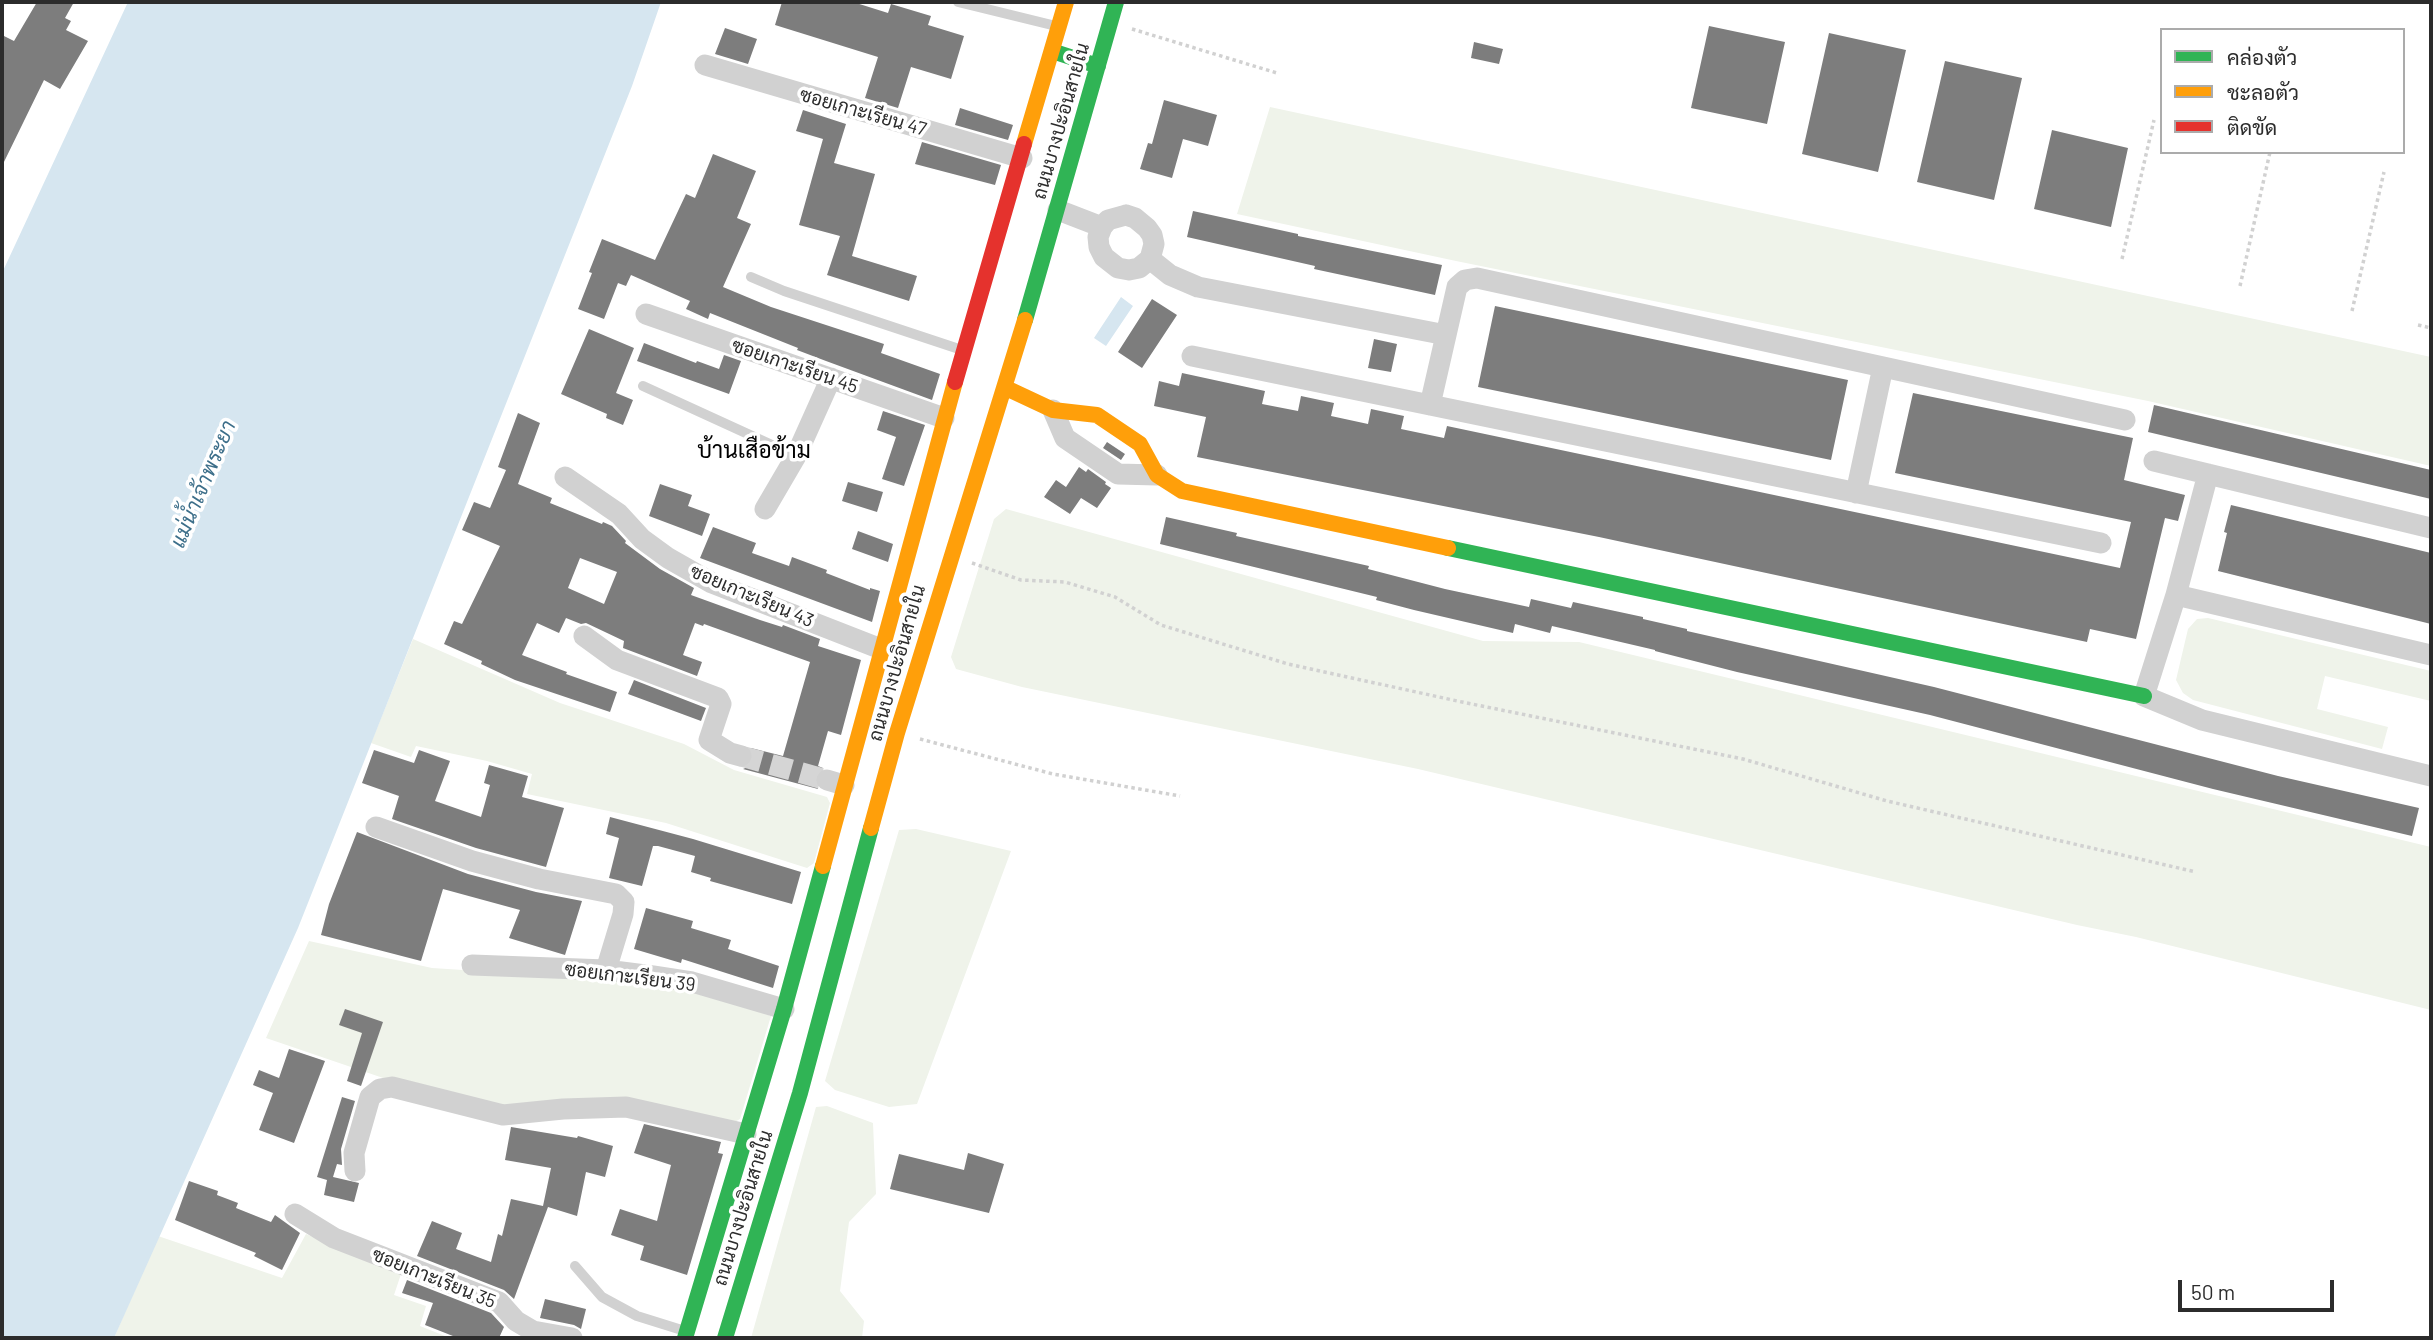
<!DOCTYPE html>
<meta charset="utf-8">
<style>
body{margin:0}
#map{position:relative;width:2433px;height:1340px;overflow:hidden;background:#fff;font-family:Barlow,Sarabun,sans-serif}
canvas{display:block}
.frame{position:absolute;inset:0;border:4px solid #2c2c2c;pointer-events:none}
.legend{position:absolute;left:2160px;top:28px;width:245px;height:126px;box-sizing:border-box;background:#fff;border:2px solid #ababab;margin:0;padding:9px 12px;list-style:none;font-size:21px;color:#2c2c2c}
.legend li{display:flex;align-items:center;gap:14px;height:35px}
.legend b{width:35px;border:2px solid #ababab}
.scale{position:absolute;left:2178px;top:1280px;width:156px;height:32px;box-sizing:border-box;border:4px solid #2c2c2c;border-top:0;padding-left:9px;font-size:21px;line-height:24px;white-space:nowrap;color:#2c2c2c;-webkit-text-stroke:5px #fff;paint-order:stroke}
</style>
<div id="map">
<canvas width="2433" height="1340"></canvas>
<div class="frame"></div>
<ul class="legend">
<li><b style="height:9px;background:#30b455"></b>คล่องตัว</li>
<li><b style="height:9px;background:#ff9f0a"></b>ชะลอตัว</li>
<li><b style="height:9px;background:#e5322d"></b>ติดขัด</li>
</ul>
<div class="scale">50 m</div>
</div>
<script>
const ctx = document.querySelector('canvas').getContext('2d');
ctx.lineJoin = 'round';
function fillPath(path, color) {
  ctx.fillStyle = color;
  ctx.fill(path, 'evenodd');
}
function poly(rows) {
  const path = new Path2D();
  for (const r of rows) {
    path.moveTo(r[0], r[1]);
    for (let i = 2; i < r.length; i += 2) path.lineTo(r[i], r[i + 1]);
  }
  return path;
}
function strokePath(path, color, width, dash) {
  ctx.strokeStyle = color;
  ctx.lineWidth = width;
  ctx.lineCap = dash ? 'butt' : 'round';
  ctx.setLineDash(dash || []);
  ctx.stroke(path);
}
function drawText(font, color, halo, rows, align = 'center') {
  ctx.font = font + ' Barlow,Sarabun,sans-serif';
  ctx.lineWidth = 7;
  ctx.setLineDash([]);
  ctx.textBaseline = 'middle';
  ctx.strokeStyle = halo;
  ctx.fillStyle = color;
  for (const [text, x, y, turn = 0] of rows) {
    ctx.save();
    ctx.translate(x, y);
    ctx.rotate((+turn || 0) * Math.PI / 180);
    ctx.textAlign = isNaN(turn) ? turn : align;
    if (halo) ctx.strokeText(text, 0, 0);
    ctx.fillText(text, 0, 0);
    ctx.restore();
  }
}
const green = poly([
 [1270,107,2431,357,2431,466,2148,401,1456,261,1237,214],
 [1006,509,1483,641,1579,642,2431,847,2431,1010,2136,937,2077,925,1418,769,1022,687,956,669,951,657,994,519],
 [2208,618,2431,671,2431,701,2325,676,2317,709,2388,727,2382,749,2193,700,2183,693,2176,680,2188,629,2197,619],
 [413,639,560,703,684,744,734,770,827,797,830,803,814,863,807,868,666,823,527,794,532,774,487,761,416,746,411,757,371,743],
 [916,829,1011,851,917,1104,889,1107,835,1090,825,1081,899,830],
 [309,941,432,968,680,984,771,1016,740,1119,733,1123,508,1108,389,1080,266,1038],
 [827,1106,873,1123,876,1194,849,1222,840,1291,864,1321,862,1338,751,1338,816,1107],
 [306,1234,401,1274,394,1295,426,1306,420,1326,450,1338,114,1338,158,1236,282,1278]
]);
const water = poly([
 [128,2,661,2,632,86,298,928,114,1338,2,1338,2,273],
 [1121,297,1133,306,1106,346,1094,338]
]);
const building = poly([
 [37,2,74,2,65,18,71,21,66,30,88,41,60,89,44,80,2,166,2,35,14,41],
 [782,2,853,2,888,13,891,4,931,16,928,25,964,36,951,79,911,67,898,108,865,98,878,57,775,25],
 [1709,26,1785,42,1767,124,1691,108],
 [725,28,757,39,748,64,715,54],
 [1829,33,1906,50,1878,172,1802,154],
 [1474,42,1503,49,1499,64,1471,58],
 [1945,61,2022,78,1994,200,1917,182],
 [1164,100,1217,115,1208,146,1183,139,1172,178,1140,169,1148,143,1152,144],
 [960,108,1013,125,1008,140,955,125],
 [803,110,846,124,834,163,875,174,852,256,917,276,909,301,827,275,840,236,799,225,823,139,796,131],
 [2052,130,2128,148,2111,227,2034,209],
 [922,142,1001,165,995,185,915,164],
 [713,154,756,171,737,218,751,224,723,287,771,307,884,344,881,353,940,374,932,400,826,361,797,350,798,348,710,313,708,319,686,309,690,301,631,275,626,286,618,283,604,319,578,309,592,273,589,272,602,239,655,260,686,194,695,198],
 [1193,211,1298,234,1298,236,1442,265,1435,295,1314,269,1315,266,1187,237],
 [1152,299,1177,315,1142,368,1118,352],
 [1495,306,1848,380,1831,460,1478,387],
 [589,329,634,348,616,393,633,400,623,425,606,418,607,414,561,394],
 [1374,339,1397,344,1391,372,1368,368],
 [644,343,696,363,697,361,719,369,724,355,741,361,729,394,637,361],
 [1182,373,1265,391,1262,404,1298,411,1301,396,1334,403,1331,416,1368,424,1371,409,1404,416,1401,429,1444,438,1447,426,2120,568,2131,522,1895,473,1913,393,2133,438,2124,480,2185,495,2178,521,2165,518,2136,639,2090,629,2087,642,1599,537,1197,457,1206,417,1154,406,1159,381,1179,386],
 [2154,405,2431,470,2431,499,2148,432],
 [883,411,925,425,904,486,882,479,896,437,877,430],
 [518,413,540,423,518,484,552,498,550,503,602,524,603,522,612,526,626,541,625,543,660,569,694,588,691,595,760,620,782,627,783,625,820,639,818,646,861,660,841,735,828,731,818,766,823,768,814,777,818,789,743,769,750,766,753,760,751,748,783,756,810,662,704,624,703,626,695,623,683,655,702,662,697,676,623,648,624,641,586,623,581,624,566,618,559,633,537,623,522,655,567,672,566,674,617,692,610,712,515,680,481,664,482,661,444,644,454,621,462,624,500,546,462,530,474,502,490,508,506,470,498,467],
 [580,558,617,572,604,604,568,588],
 [1107,442,1125,454,1121,460,1103,448],
 [1079,467,1086,472,1088,469,1106,482,1105,484,1111,488,1097,508,1081,498,1070,514,1044,497,1056,480,1066,487],
 [848,482,883,492,877,512,842,501],
 [660,484,692,495,688,506,710,514,702,536,649,516],
 [2231,505,2431,553,2431,624,2218,571,2227,533,2224,532],
 [1166,517,1237,533,1236,536,1369,566,1368,569,1445,589,1529,607,1531,599,1571,608,1573,602,1643,617,1643,619,1687,629,1687,631,1934,687,2278,776,2419,808,2412,836,2213,789,1930,715,1737,672,1655,651,1655,650,1552,626,1550,633,1515,624,1513,633,1414,610,1376,600,1377,597,1160,544],
 [713,527,756,543,752,553,789,566,792,557,827,570,826,573,870,590,870,588,880,591,872,622,700,558],
 [858,531,893,544,888,562,852,549],
 [634,680,706,708,701,721,628,694],
 [374,750,414,763,419,750,450,761,435,801,481,817,490,785,484,783,489,765,528,776,522,797,564,808,546,867,476,848,392,819,399,796,362,783],
 [610,817,693,839,801,872,792,904,710,881,711,878,691,872,695,856,658,846,653,846,642,886,609,878,619,838,606,834],
 [357,832,468,874,536,892,582,901,565,955,509,938,520,910,443,889,421,961,321,935,329,904],
 [646,908,693,921,691,928,731,940,728,949,779,966,773,988,682,959,681,963,634,949],
 [345,1009,383,1022,361,1086,347,1081,362,1033,339,1025],
 [289,1049,325,1061,294,1143,259,1130,273,1093,253,1085,259,1070,279,1078],
 [342,1097,355,1101,341,1149,342,1165,337,1164,333,1177,359,1183,354,1202,324,1195,327,1180,317,1177],
 [644,1124,721,1142,718,1153,723,1154,687,1275,640,1260,644,1246,611,1235,620,1209,657,1221,671,1165,634,1153],
 [511,1127,577,1138,578,1136,613,1146,605,1177,586,1172,577,1216,548,1207,514,1299,504,1290,417,1256,432,1221,462,1233,456,1249,491,1262,498,1234,502,1236,511,1199,543,1206,551,1168,505,1160],
 [968,1153,1004,1164,989,1213,890,1189,899,1154,964,1170],
 [189,1181,218,1191,217,1195,238,1203,236,1208,271,1222,275,1215,300,1233,282,1270,254,1256,256,1253,175,1220],
 [407,1280,491,1313,504,1327,499,1338,458,1338,425,1325,433,1303,402,1293],
 [545,1299,586,1309,581,1329,574,1325,540,1318]
]);
const streetTunnel = poly([
 [741,756,827,780]
]);
const path = poly([
 [1132,29,1277,73],
 [2122,259,2154,120],
 [2240,286,2270,152],
 [2352,311,2384,172],
 [2418,325,2431,328],
 [972,563,1021,580,1065,582,1115,597,1161,625,1288,664,1462,702,1743,759,1887,801,2196,872],
 [920,739,1053,774,1180,796]
]);
const lane = poly([
 [958,2,1056,26],
 [751,277,784,291,962,350],
 [643,386,796,456],
 [575,1266,602,1297,637,1316,685,1331]
]);
const street = poly([
 [705,65,1022,158],
 [1058,210,1102,227],
 [1126,215,1135,218,1147,228,1152,235,1154,244,1150,259,1139,268,1129,270,1118,268,1104,257,1099,247,1098,237,1102,227,1108,220,1126,215],
 [1150,259,1170,275,1198,287,1446,335],
 [646,314,944,418],
 [1192,356,2101,543],
 [1430,405,1457,287,1465,280,1477,278,2125,420],
 [1053,410,1065,438,1118,474,1157,475],
 [2154,461,2431,528],
 [2208,474,2176,595,2144,696,2202,720,2431,776],
 [565,477,619,514,642,539,668,558,712,583,881,649],
 [1856,493,1883,367],
 [765,509,796,456,831,378],
 [2176,595,2431,655],
 [584,636,617,660,718,698,721,704,709,740,730,753,741,756],
 [827,780,844,785],
 [376,827,472,861,539,879,616,894,624,902,623,914,606,970],
 [472,965,606,970,653,976,692,982,784,1009],
 [355,1171,354,1153,370,1097,380,1089,392,1087,503,1115,563,1109,626,1107,746,1134],
 [295,1214,334,1238,499,1302,516,1321,533,1331,572,1338]
]);
const fast = poly([
 [1052,51,1098,66],
 [1025,320,1116,2],
 [1448,548,2144,696],
 [685,1338,784,1009,823,866],
 [725,1338,800,1093,871,828]
]);
const slow = poly([
 [1024,144,1066,2],
 [1006,388,1053,410,1097,415,1140,444,1157,475,1182,491,1448,548],
 [871,828,897,733,1025,320],
 [823,866,955,382]
]);
const jam = poly([
 [955,382,1024,144]
]);
const streetNames = [
 ["ซอยเกาะเรียน 47",863,112,16],
 ["ถนนบางปะอินสายใน",1061,121,-74],
 ["ซอยเกาะเรียน 45",795,366,19],
 ["ซอยเกาะเรียน 43",752,596,23],
 ["ถนนบางปะอินสายใน",897,663,-74],
 ["ซอยเกาะเรียน 39",630,977,7],
 ["ถนนบางปะอินสายใน",743,1208,-73],
 ["ซอยเกาะเรียน 35",434,1278,22]
];
const waterNames = [
 ["แม่น้ำเจ้าพระยา",203,484,-67]
];
const quarterNames = [
 ["บ้านเสือข้าม",754,450]
];
fillPath(green, '#eff3ea');
fillPath(water, '#d6e6f0');
fillPath(building, '#7d7d7d');
strokePath(streetTunnel, '#d5d5d5', 21, [21, 10]);
strokePath(path, '#d1d1d1', 3.5, [3.5, 3.5]);
strokePath(lane, '#d1d1d1', 10);
strokePath(street, '#d1d1d1', 21);
strokePath(fast, '#30b455', 16);
strokePath(slow, '#ff9f0a', 16);
strokePath(jam, '#e5322d', 16);
drawText('19px', '#2c2c2c', '#fff', streetNames);
drawText('italic 21px', '#3d6f8a', '#fff', waterNames);
drawText('23px', '#000', '#fff', quarterNames);
</script>
